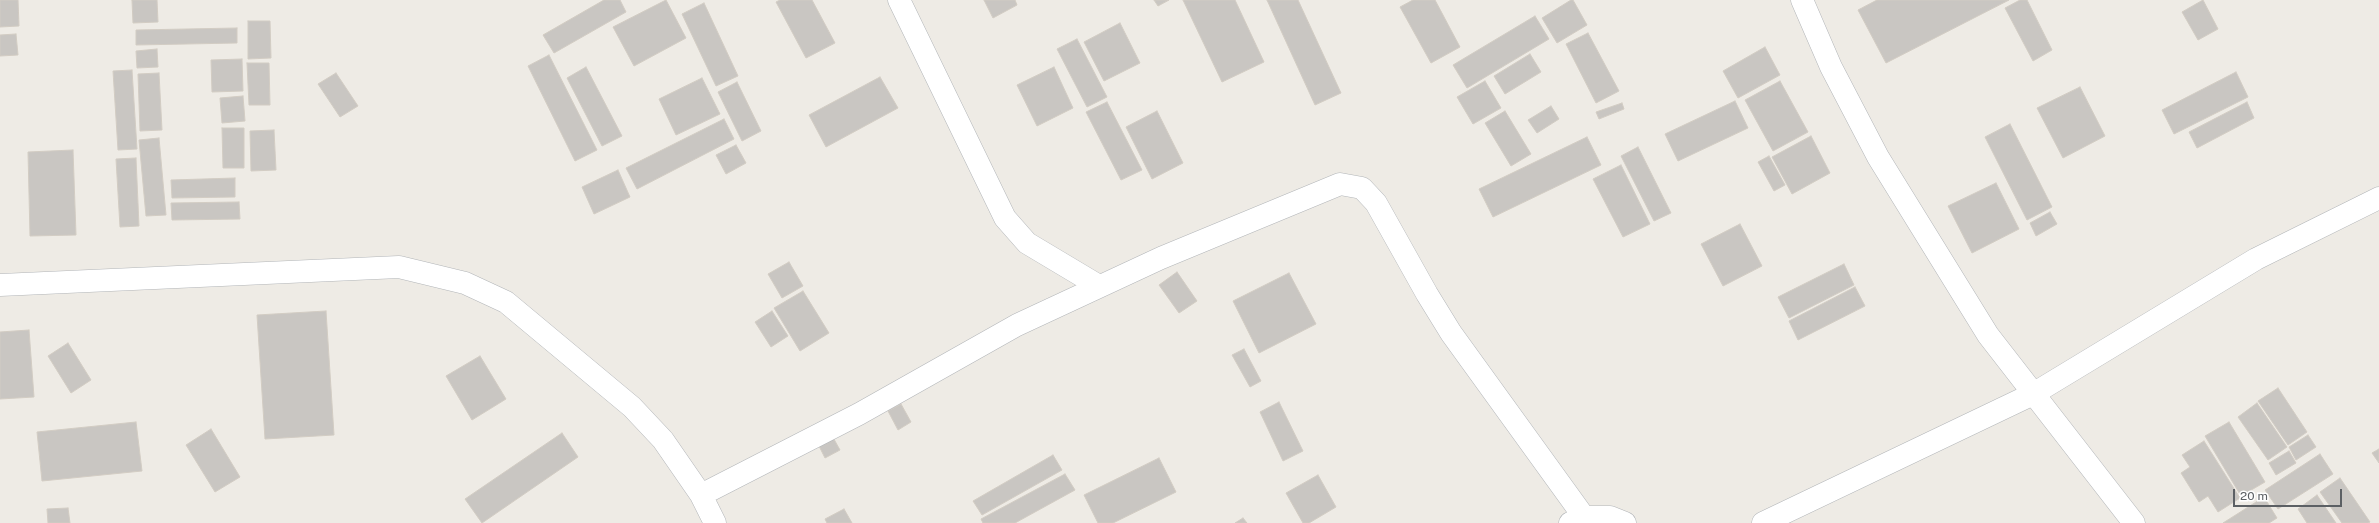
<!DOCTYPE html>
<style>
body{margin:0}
#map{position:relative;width:2379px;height:523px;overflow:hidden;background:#eeebe5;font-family:"Public Sans",sans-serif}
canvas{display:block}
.scale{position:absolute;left:2233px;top:489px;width:109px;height:18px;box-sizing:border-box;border:2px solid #5c6064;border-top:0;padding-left:5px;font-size:12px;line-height:14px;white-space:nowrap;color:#5c6064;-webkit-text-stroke:3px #fff;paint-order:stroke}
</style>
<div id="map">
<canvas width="2379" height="523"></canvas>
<div class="scale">20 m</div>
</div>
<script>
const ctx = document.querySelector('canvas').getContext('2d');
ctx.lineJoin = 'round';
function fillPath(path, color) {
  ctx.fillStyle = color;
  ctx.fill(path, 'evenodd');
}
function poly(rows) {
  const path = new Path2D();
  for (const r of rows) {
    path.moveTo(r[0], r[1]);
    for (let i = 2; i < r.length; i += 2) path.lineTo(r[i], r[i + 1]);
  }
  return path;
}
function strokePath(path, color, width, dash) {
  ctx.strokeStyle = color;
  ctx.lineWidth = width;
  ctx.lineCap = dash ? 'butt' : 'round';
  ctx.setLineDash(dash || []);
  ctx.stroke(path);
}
const building = poly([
 [0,0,18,0,19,26,0,27,0,0],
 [132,0,157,0,158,22,133,23,132,0],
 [604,0,620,0,626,12,554,53,543,35,604,0],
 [666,0,686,38,634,66,613,27,666,0],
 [780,0,812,0,835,43,806,58,776,2,780,0],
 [984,0,1015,0,1017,5,993,18,984,0],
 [1154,0,1169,0,1158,6,1154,0],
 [1183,0,1235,0,1264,62,1222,82,1183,0],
 [1267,0,1298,0,1341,93,1315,105,1267,0],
 [1413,0,1435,0,1460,47,1431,63,1400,7,1413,0],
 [1571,0,1573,0,1587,25,1557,43,1542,18,1571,0],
 [1877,0,2009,0,1886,63,1858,10,1877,0],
 [2020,0,2027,0,2052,50,2033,61,2005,8,2020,0],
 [2203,0,2218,29,2198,40,2182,12,2203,0],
 [704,3,738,76,716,86,682,14,704,3],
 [1535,16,1549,39,1467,88,1453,65,1535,16],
 [248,21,270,21,271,58,248,59,248,21],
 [1120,23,1140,63,1104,81,1084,42,1120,23],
 [237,28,237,43,136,45,136,30,237,28],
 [1588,33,1619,91,1596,103,1566,44,1588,33],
 [16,34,18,55,0,56,0,35,16,34],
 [1077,39,1107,97,1087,107,1057,49,1077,39],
 [1765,47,1780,75,1738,98,1723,71,1765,47],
 [157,49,158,67,137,68,136,51,157,49],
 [1530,54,1541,72,1505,94,1494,76,1530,54],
 [549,55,597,150,575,161,528,66,549,55],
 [242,59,243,91,212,92,211,60,242,59],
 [247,63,269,63,270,105,249,105,247,63],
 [586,67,622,136,602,146,567,78,586,67],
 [1054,67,1073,108,1037,126,1017,85,1054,67],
 [132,70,137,149,118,150,113,71,132,70],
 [2236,72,2248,97,2174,134,2162,110,2236,72],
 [159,73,162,130,140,131,138,74,159,73],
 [336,73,358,106,340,117,318,84,336,73],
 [880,77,898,108,826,147,809,115,880,77],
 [702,78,720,114,676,135,659,99,702,78],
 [1485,81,1501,108,1473,124,1457,97,1485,81],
 [1780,81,1808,132,1773,151,1745,100,1780,81],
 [737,82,761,131,742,141,718,92,737,82],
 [2080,87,2105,136,2063,158,2037,108,2080,87],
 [243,96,245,121,222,123,220,98,243,96],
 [1735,101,1748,128,1678,161,1665,134,1735,101],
 [1107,102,1142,170,1121,180,1086,112,1107,102],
 [2247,102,2254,118,2197,148,2189,132,2247,102],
 [1622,103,1624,109,1599,119,1596,112,1622,103],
 [1551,106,1559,119,1537,133,1528,120,1551,106],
 [1157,111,1183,163,1152,179,1126,127,1157,111],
 [1505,111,1531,154,1511,166,1485,123,1505,111],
 [724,119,734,139,637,189,626,168,724,119],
 [2010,124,2052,207,2027,220,1985,137,2010,124],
 [222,128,244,128,244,168,223,168,222,128],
 [274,130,276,170,251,171,250,131,274,130],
 [1811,136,1830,173,1792,194,1772,157,1811,136],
 [1587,137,1601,165,1493,217,1479,189,1587,137],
 [159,138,166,215,146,216,139,140,159,138],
 [736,145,746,163,726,174,716,155,736,145],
 [1638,147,1671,213,1654,221,1621,156,1638,147],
 [73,150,76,235,30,236,28,152,73,150],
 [1769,156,1785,185,1774,191,1758,162,1769,156],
 [136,158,139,226,120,227,116,159,136,158],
 [1621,165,1650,224,1623,237,1593,179,1621,165],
 [618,170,630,197,594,214,582,187,618,170],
 [235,178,235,197,172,198,171,180,235,178],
 [1996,183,2019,229,1972,253,1948,206,1996,183],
 [239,202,240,219,172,220,171,203,239,202],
 [2050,212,2057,224,2036,236,2030,223,2050,212],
 [1740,224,1762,266,1723,286,1701,244,1740,224],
 [789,262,803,286,782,298,768,274,789,262],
 [1844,264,1854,285,1789,318,1778,297,1844,264],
 [1177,272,1197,301,1179,313,1159,285,1177,272],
 [1289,273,1316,324,1259,353,1233,301,1289,273],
 [1855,287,1865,306,1798,340,1789,321,1855,287],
 [803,291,829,333,800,351,774,308,803,291],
 [326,311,334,435,265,439,257,315,326,311],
 [772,311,788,336,771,347,755,322,772,311],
 [29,330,34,397,0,399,0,332,29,330],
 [68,343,91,380,71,393,48,356,68,343],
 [1244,349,1261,381,1250,387,1232,355,1244,349],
 [480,356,506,399,472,420,446,376,480,356],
 [2278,388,2307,432,2288,445,2258,401,2278,388],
 [1279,402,1303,451,1283,461,1260,412,1279,402],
 [2257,403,2287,447,2268,460,2238,417,2257,403],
 [901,404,911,422,898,430,888,411,901,404],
 [136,422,142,471,42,481,37,432,136,422],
 [2229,422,2265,482,2241,496,2205,436,2229,422],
 [211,429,240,477,215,492,186,445,211,429],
 [830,432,840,450,825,458,816,440,830,432],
 [562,433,578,457,482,523,465,499,562,433],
 [2308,435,2316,447,2296,460,2289,447,2308,435],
 [2204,441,2240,498,2218,512,2208,496,2199,502,2181,473,2190,467,2182,455,2204,441],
 [2379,449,2379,463,2372,453,2379,449],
 [2289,451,2296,463,2276,475,2269,463,2289,451],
 [2320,454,2333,474,2278,509,2265,490,2320,454],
 [1053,455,1062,470,982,515,973,501,1053,455],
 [1159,458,1176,492,1113,523,1098,523,1084,495,1159,458],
 [1065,474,1075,490,1015,523,983,523,981,519,1065,474],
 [1318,475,1336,507,1309,523,1303,523,1286,493,1318,475],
 [2340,478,2370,522,2368,523,2342,523,2320,492,2340,478],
 [2317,495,2336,523,2307,523,2298,509,2317,495],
 [2264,497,2277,518,2269,523,2223,523,2264,497],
 [68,508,70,523,48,523,47,509,68,508],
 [844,509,852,523,827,523,825,519,844,509],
 [1243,518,1247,523,1235,523,1243,518]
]);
const minor = poly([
 [899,0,1005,218,1027,243,1099,286],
 [1802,0,1831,67,1878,157,1988,335,2134,523],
 [0,285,399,267,465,283,506,302,632,407,663,440,701,495,715,523],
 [701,495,859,414,1017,325,1161,258,1340,184,1362,188,1376,203,1427,294,1451,333,1584,517],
 [1570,523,1584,517,1610,517,1625,523],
 [1763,523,2033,394,2256,259,2379,198]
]);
fillPath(building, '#c9c6c2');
strokePath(building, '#d2ccc3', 1);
strokePath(minor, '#b2b5b8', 23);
strokePath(minor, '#fff', 22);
</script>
